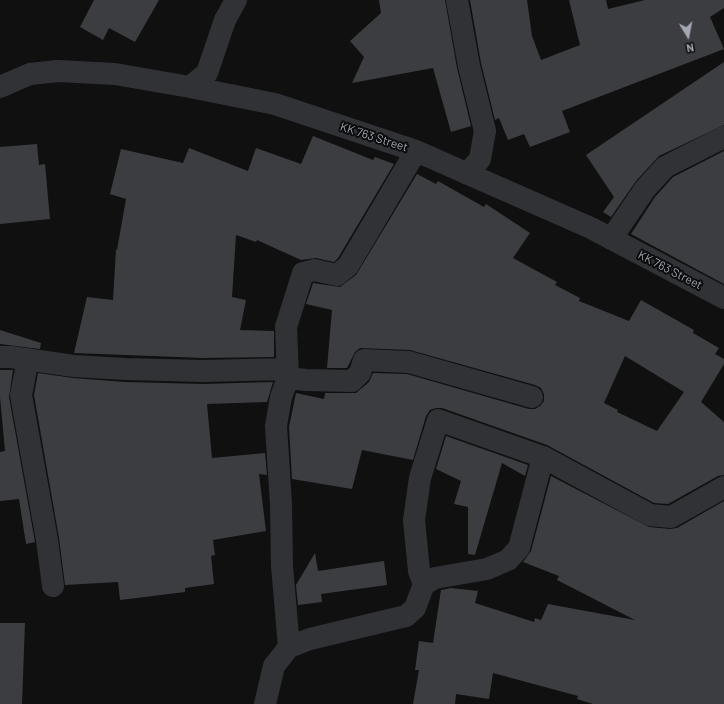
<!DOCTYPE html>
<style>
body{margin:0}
#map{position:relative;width:724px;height:704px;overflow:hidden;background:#101011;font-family:Barlow,sans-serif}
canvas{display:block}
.north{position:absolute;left:668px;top:16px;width:40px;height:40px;-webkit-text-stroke:3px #0b0b0c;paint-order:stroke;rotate:170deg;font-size:11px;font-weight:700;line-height:16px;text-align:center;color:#a2a7b2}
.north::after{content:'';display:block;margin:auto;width:14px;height:18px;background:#a2a7b2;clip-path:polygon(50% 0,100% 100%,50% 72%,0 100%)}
</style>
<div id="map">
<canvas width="724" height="704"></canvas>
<div class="north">N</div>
</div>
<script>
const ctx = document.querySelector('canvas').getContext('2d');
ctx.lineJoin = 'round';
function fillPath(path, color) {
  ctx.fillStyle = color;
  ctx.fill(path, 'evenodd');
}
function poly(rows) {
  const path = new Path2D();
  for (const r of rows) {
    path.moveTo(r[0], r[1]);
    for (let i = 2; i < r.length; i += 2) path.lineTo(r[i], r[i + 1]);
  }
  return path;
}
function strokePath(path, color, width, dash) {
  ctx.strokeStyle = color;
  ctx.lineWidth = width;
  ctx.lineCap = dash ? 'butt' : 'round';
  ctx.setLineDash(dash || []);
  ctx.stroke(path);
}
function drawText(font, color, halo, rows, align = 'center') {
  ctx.font = font + ' Barlow,sans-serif';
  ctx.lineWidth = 4;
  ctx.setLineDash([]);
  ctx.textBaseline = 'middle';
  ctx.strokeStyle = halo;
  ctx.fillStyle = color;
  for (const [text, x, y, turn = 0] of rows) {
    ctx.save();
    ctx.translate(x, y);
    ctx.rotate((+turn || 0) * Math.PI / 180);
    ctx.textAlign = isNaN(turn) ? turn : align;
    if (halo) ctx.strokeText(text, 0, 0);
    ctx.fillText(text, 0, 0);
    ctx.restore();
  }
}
const building = poly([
 [94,0,159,0,135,42,109,28,103,40,80,27],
 [379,0,445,0,457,68,471,126,451,132,433,68,352,83,364,57,350,41,381,13],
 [470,0,527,0,532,36,541,60,580,45,569,0,606,0,608,9,645,0,724,0,724,8,710,17,724,49,562,111,570,132,530,147,524,134,508,140,499,118,495,120,481,63],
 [724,62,724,125,659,156,636,181,611,217,603,212,614,197,586,155],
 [313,136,373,160,375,157,394,164,338,258,334,262,316,258,301,260,257,240,256,242,236,235,232,297,246,300,240,330,274,331,274,357,203,358,74,353,87,297,113,300,116,249,117,250,126,199,110,194,121,149,183,163,189,148,248,171,256,148,301,164],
 [37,144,39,165,45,164,50,219,0,224,0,147],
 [724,151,724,284,631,234,655,197,673,177],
 [417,174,436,184,438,181,484,207,486,204,530,233,513,258,557,282,555,285,580,298,579,301,629,321,641,300,694,330,693,333,719,348,715,354,724,359,724,364,701,402,724,422,724,475,718,476,668,504,654,503,547,445,442,408,436,408,430,410,426,416,413,460,362,450,352,489,292,479,289,427,296,393,324,399,325,393,356,393,369,382,373,373,407,374,529,409,535,409,540,406,544,401,544,394,541,388,535,385,410,350,360,348,355,352,347,368,327,368,332,310,306,304,313,283,340,287,356,275],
 [625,356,684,392,657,431,617,412,618,410,604,403],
 [0,330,41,343,40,349,0,344],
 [0,370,13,370,9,397,35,542,26,544,19,499,0,501,0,452,5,451,0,397],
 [38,373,73,378,125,382,203,384,273,382,267,402,207,404,212,458,265,453,267,475,259,474,266,531,213,540,215,555,211,556,214,584,185,588,185,592,120,600,118,582,65,585,59,538,34,395],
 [446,436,528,465,525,476,502,463,475,555,468,554,468,507,454,504,461,481,436,469],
 [551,476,649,527,670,529,677,528,724,501,724,704,593,704,577,699,578,696,493,673,489,699,456,694,455,704,413,704,419,670,415,670,419,641,433,643,441,590,451,588,478,591,475,603,534,622,535,618,541,620,548,604,635,620,557,580,559,576,523,562,531,551],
 [315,553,318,571,384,561,387,585,321,594,322,602,298,605,296,585],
 [0,623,25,623,22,704,0,704]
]);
const minor = poly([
 [457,0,469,66,485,131,480,159,467,174],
 [0,87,30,74,58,71,115,74,190,87,275,104,416,151,591,228,724,298],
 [190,87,207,73,225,20,236,0],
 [611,239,645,189,665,167,724,137],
 [0,357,11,357,74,366,125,369,203,371,287,369],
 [28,359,21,395,47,540,53,586],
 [288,378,306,380,352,381,360,373,364,360,409,362,532,397],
 [424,584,419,571,414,520,420,478,438,420,543,457,650,515,671,517,724,487],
 [289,647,282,566,281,504,276,426,281,397,288,378,286,327,303,273,314,270,337,275,348,266,416,151],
 [265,704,274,666,289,647,310,639,406,616,415,608,424,584,435,578,487,569,508,560,519,548,543,457]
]);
const streetNames = [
 ["KK 763 Street",374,137,18],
 ["KK 763 Street",670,270,27]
];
fillPath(building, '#3c3d41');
strokePath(minor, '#313236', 22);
drawText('12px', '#a2a7b2', '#0b0b0c', streetNames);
</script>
